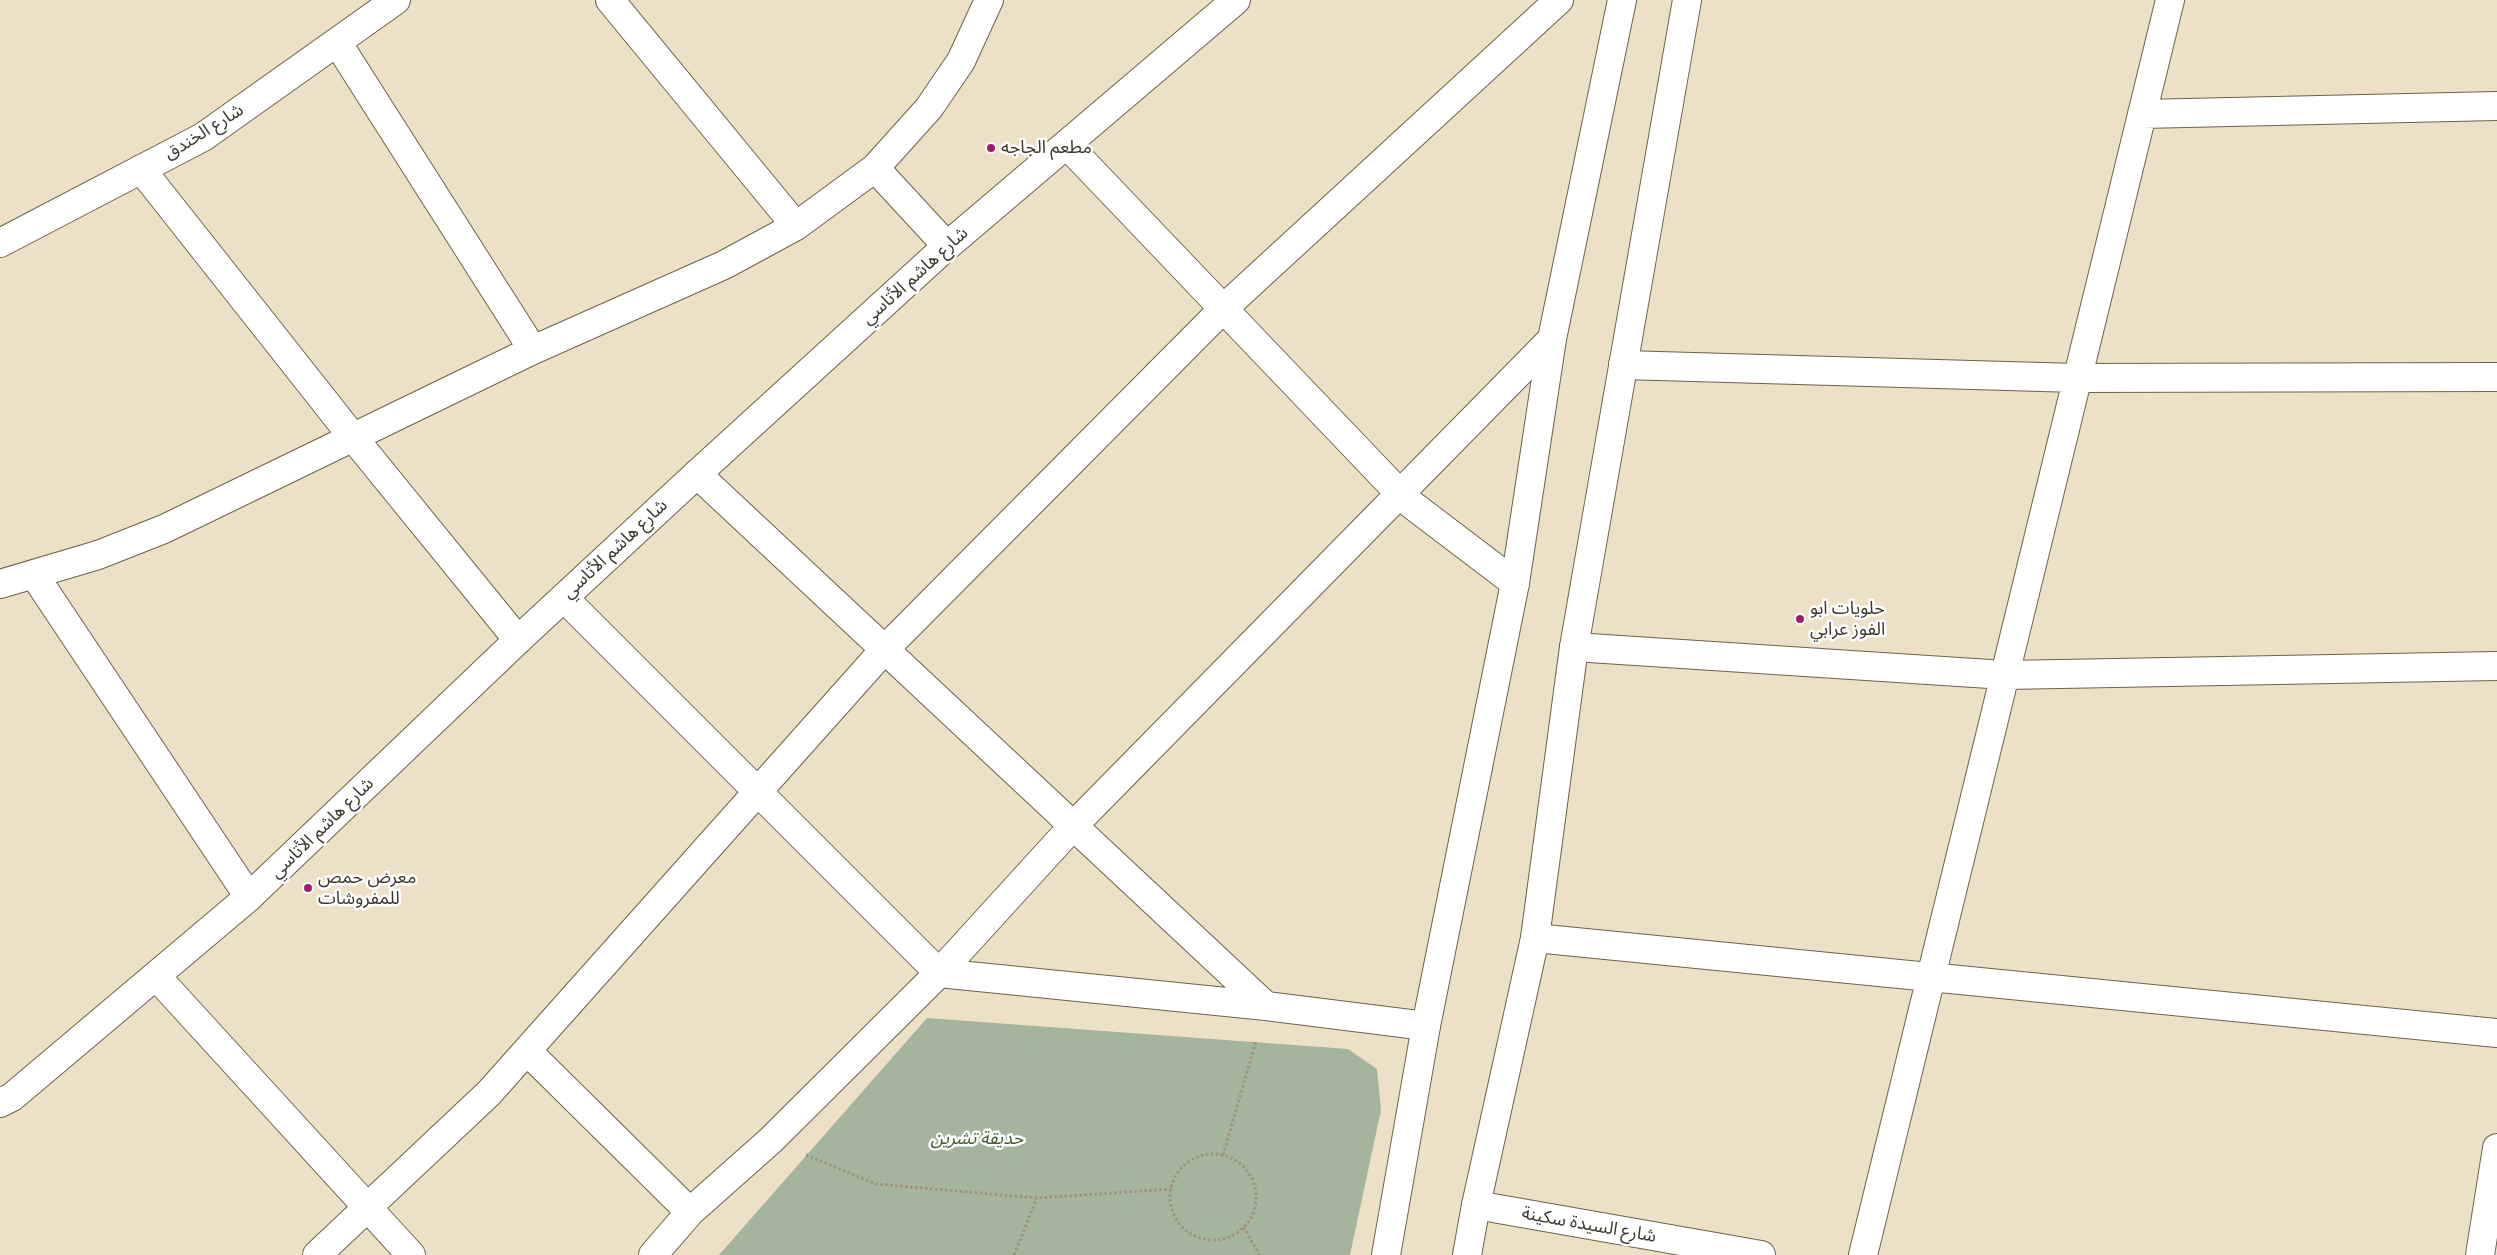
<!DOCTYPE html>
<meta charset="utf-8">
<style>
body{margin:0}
canvas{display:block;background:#ece0c6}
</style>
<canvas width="2497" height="1255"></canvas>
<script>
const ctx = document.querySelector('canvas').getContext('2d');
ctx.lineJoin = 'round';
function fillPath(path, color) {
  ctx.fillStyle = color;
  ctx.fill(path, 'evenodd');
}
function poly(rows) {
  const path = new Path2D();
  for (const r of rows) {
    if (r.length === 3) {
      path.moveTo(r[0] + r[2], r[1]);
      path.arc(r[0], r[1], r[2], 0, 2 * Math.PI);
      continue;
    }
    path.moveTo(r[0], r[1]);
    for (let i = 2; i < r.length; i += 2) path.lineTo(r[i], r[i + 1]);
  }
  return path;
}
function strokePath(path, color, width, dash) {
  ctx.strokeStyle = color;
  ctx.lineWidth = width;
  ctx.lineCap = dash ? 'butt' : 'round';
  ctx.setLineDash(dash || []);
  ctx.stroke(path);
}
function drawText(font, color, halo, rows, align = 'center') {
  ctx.font = font + ' "IBM Plex Serif","Noto Sans Arabic",serif';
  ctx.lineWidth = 5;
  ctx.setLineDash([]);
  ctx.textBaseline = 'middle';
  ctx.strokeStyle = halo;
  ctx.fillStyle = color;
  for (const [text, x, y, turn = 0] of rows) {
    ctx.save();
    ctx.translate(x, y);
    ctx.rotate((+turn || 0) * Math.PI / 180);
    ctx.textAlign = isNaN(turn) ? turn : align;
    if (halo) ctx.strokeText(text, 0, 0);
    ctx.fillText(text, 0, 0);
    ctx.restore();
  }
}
const green = poly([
 [927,1018,1348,1049,1377,1069,1381,1110,1350,1255,719,1255]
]);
const path = poly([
 [1213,1197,43],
 [806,1155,876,1184,1037,1198,1171,1189],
 [1223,1155,1256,1041],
 [1244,1227,1259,1255],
 [1014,1255,1037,1198]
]);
const minor = poly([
 [610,0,796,226],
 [337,42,533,350],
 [2142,114,2497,106],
 [1067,145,1407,501,1515,583],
 [875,168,947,246],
 [141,169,352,436,518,640],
 [0,243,203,137,396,0],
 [1623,365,2077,378,2497,377],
 [697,474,1266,1006],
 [35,576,249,897],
 [0,584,98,555,164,529,533,350,724,265,796,226,875,168,929,108,961,61,989,0],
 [564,598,939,973,1266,1006,1426,1026],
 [1574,647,2005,675,2497,666],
 [1535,938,2497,1033],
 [156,976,411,1255],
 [527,1051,690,1212],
 [1476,1205,1761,1255],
 [317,1255,489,1093,884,650,1224,308,1559,0],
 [653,1255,690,1212,771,1140,939,973,1074,825,1552,339],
 [1863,1255,2170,0],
 [2480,1255,2497,1148]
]);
const major = poly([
 [0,1103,12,1097,249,897,518,640,697,474,947,246,1236,0]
]);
const highway = poly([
 [1386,1255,1426,1026,1515,583,1552,339,1622,0],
 [1467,1255,1476,1205,1535,938,1574,647,1687,0]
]);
const markers = [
 [991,148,5,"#9d1b6d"],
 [1800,619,5,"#9d1b6d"],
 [308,888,5,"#9d1b6d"]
];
const streetNames = [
 ["شارع الخندق",204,132,-32],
 ["شارع هاشم الأتاسي",915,276,-42],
 ["شارع هاشم الأتاسي",615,549,-43],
 ["شارع هاشم الأتاسي",322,828,-44],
 ["شارع السيدة سكينة",1589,1225,10]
];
const poiNames = [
 ["مطعم الجاجه",1001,148],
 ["حلويات ابو",1810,609],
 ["الفوز عرابي",1810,630],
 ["معرض حمص",318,878],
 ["للمفروشات",318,899]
];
const parkNames = [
 ["حديقة تشرين",977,1139]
];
fillPath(green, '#a5b59d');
strokePath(minor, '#6d634c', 30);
strokePath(major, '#6d634c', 30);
strokePath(highway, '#6d634c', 30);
strokePath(path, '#9b9380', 3, [2.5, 2.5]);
strokePath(minor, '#fff', 28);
strokePath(major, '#fff', 28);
strokePath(highway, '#fff', 28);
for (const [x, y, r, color] of markers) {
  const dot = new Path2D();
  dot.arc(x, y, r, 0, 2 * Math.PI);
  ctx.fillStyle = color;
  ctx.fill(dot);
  strokePath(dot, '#fff', 2);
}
drawText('18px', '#3d382e', '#fff', streetNames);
drawText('18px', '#3d382e', '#fff', poiNames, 'left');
drawText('italic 18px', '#435e36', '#fff', parkNames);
</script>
